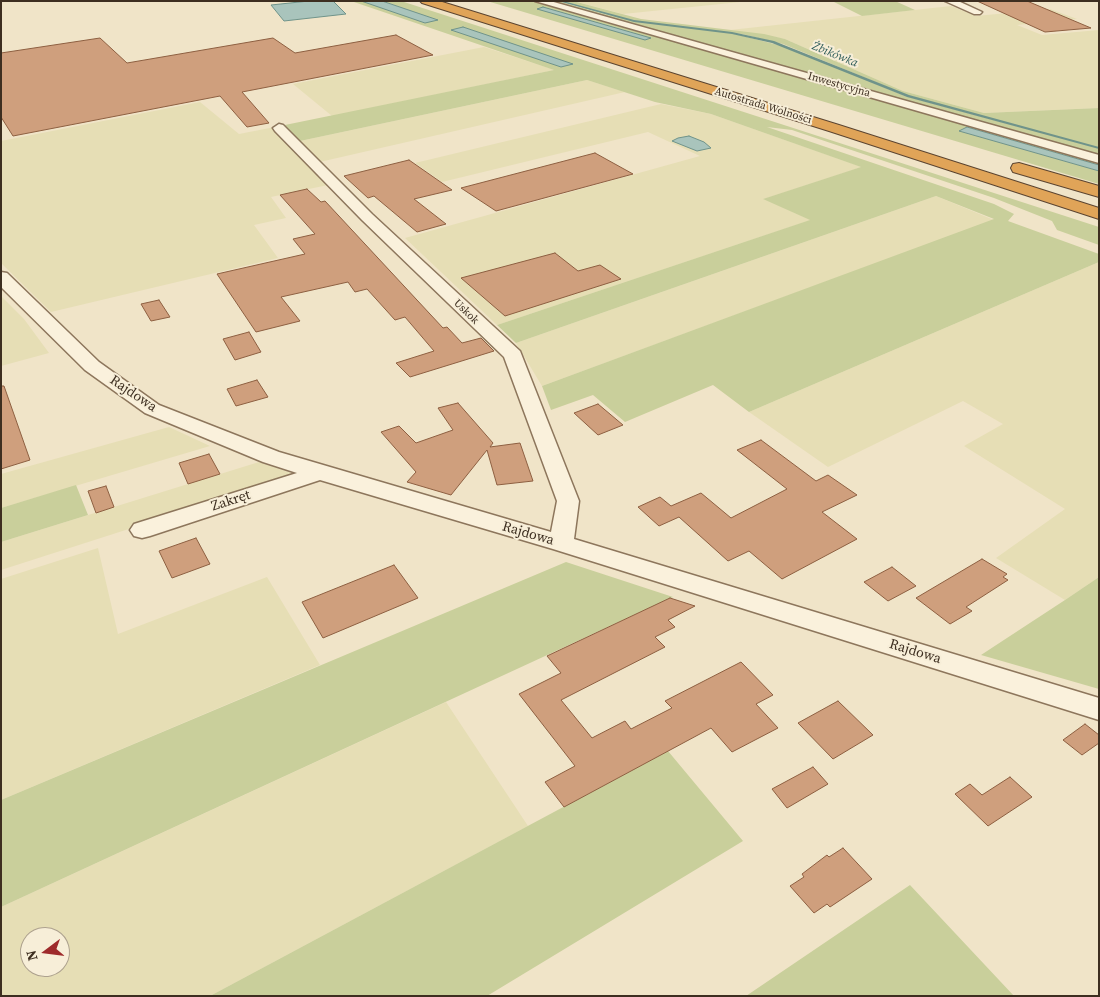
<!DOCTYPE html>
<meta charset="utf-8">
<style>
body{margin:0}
#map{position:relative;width:1100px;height:997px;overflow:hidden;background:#f0e4c8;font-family:"Source Serif 4",serif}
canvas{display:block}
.frame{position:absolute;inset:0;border:2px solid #3d2e20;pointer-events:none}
.north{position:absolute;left:20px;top:927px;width:50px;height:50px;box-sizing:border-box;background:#f7eed8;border:1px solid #ada18e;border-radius:50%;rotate:255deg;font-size:14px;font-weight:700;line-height:20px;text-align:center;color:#3d2e20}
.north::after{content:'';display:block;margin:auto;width:18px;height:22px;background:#9e2a2b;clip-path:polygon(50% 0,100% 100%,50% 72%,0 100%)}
</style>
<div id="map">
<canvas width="1100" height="997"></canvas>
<div class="frame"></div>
<div class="north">N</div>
</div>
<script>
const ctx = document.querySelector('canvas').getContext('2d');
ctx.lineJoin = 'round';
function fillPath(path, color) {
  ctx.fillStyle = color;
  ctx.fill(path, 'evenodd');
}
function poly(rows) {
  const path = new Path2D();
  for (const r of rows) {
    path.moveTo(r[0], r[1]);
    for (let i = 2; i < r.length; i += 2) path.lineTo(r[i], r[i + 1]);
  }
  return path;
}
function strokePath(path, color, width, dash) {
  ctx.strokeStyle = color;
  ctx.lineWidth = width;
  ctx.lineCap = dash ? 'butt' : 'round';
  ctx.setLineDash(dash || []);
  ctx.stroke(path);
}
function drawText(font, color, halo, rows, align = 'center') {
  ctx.font = font + ' "Source Serif 4",serif';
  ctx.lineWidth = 4;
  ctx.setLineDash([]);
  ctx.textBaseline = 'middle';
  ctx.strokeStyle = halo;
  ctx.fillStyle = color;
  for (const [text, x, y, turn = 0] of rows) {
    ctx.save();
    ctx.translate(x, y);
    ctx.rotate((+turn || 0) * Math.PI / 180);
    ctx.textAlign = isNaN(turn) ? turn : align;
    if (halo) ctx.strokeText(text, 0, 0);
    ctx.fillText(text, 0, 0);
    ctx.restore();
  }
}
const farmland = poly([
 [573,1,750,1,623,14],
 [951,6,976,16,1050,9,1077,19,1017,25,1042,35,1099,30,1099,108,984,113,903,91,785,39,730,30],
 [484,47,555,70,332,116,293,84],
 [587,80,625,92,311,164,328,185,271,197,286,218,254,225,278,258,51,312,1,263,1,141,200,102,239,134,280,126,300,141],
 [661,104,711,114,862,167,764,199,811,220,497,325,405,238,700,156,648,132,442,182,415,163],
 [936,196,994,220,542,386,516,343],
 [1099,262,1099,577,1065,600,996,558,1065,509,964,446,1003,424,963,401,828,467,749,412],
 [1,296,24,319,49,353,1,366],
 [169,427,210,446,1,508,1,474],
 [259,462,297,475,1,570,1,542],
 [98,548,118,634,267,577,320,665,1,800,1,579],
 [446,702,528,826,210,996,1,996,1,907],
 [30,937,60,937,60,967,30,967]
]);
const green = poly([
 [351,1,361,1,437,20,382,1,401,1,1099,227,1099,245,1057,230,1052,221,994,198,792,130,767,127,994,204,1014,214,1008,221,1099,254,1099,262,749,412,713,385,625,422,593,395,551,410,542,386,994,219,936,196,516,343,497,325,810,220,763,199,861,167,711,114,655,102,587,80,300,141,280,126,554,70],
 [487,1,532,1,1099,162,1099,165,967,127,960,131,1099,171,1099,184],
 [546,1,558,1,622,19,561,1,573,1,641,19,764,34,785,39,903,91,984,113,1099,108,1099,156],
 [731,33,742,34,783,44,907,95,1031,130,905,96,786,47],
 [832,1,895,1,915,10,862,16],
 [76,485,88,515,1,542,1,508],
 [566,562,673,597,1,907,1,800],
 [1099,577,1099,689,981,655,1065,600],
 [668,751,743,841,487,996,210,996],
 [910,885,1014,996,746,996]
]);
const water = poly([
 [309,1,333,1,346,14,284,21,271,5,309,1],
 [361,1,382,1,438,20,425,23,361,1],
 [543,7,651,38,645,40,537,9,543,7],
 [463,27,573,64,561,67,451,30,463,27],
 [967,127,1099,165,1099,171,959,131,967,127],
 [689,136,704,142,711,148,697,151,672,141,678,138,689,136]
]);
const stream = poly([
 [563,1,634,20,732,32,774,41,909,95,1099,147,1099,149,907,97,772,43,732,34,634,22,558,1,563,1]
]);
const building = poly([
 [977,1,1027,1,1091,28,1045,32,977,1],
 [396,35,433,55,242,92,269,123,247,127,220,96,13,136,1,117,1,53,100,38,127,63,273,38,295,53,396,35],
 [595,153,633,174,496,211,461,188,595,153],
 [409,160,452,190,414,199,446,224,417,232,374,196,368,198,344,176,409,160],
 [307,189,321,202,325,201,443,328,447,327,462,343,481,338,494,351,410,377,396,363,434,351,405,317,395,320,367,289,355,292,348,282,281,297,300,321,256,332,217,274,305,254,293,239,315,234,280,195,307,189],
 [555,253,578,271,600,265,621,279,505,316,461,278,555,253],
 [159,300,170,317,151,321,141,304,159,300],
 [249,332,261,352,235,360,223,339,249,332],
 [257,380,268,397,236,406,227,389,257,380],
 [1,386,4,386,30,460,1,469,1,386],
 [458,403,493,443,490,447,520,443,533,481,497,485,487,450,451,495,407,482,416,472,381,432,399,426,416,443,453,430,438,408,458,403],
 [598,404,623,425,598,435,574,413,598,404],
 [761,440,816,481,828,475,857,495,822,512,857,539,782,579,749,551,728,561,679,517,659,526,638,507,660,497,671,506,701,493,731,518,787,489,737,450,761,440],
 [209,454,220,474,188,484,179,463,209,454],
 [106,486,114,507,96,513,88,491,106,486],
 [196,538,210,564,172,578,159,551,196,538],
 [982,559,1007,574,1003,577,1008,580,966,607,972,611,950,624,916,598,982,559],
 [394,565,418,598,323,638,302,602,394,565],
 [892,567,916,586,888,601,864,582,892,567],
 [670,598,695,606,668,620,675,627,655,637,665,647,561,700,592,738,625,721,631,729,672,708,665,701,741,662,773,695,756,704,778,728,732,752,711,728,564,807,545,782,575,766,519,694,561,673,547,656,670,598],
 [838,701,873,735,833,759,798,723,838,701],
 [1085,724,1099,735,1099,743,1082,755,1063,740,1085,724],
 [813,767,828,784,787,808,772,789,813,767],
 [1010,777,1032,797,988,826,955,794,970,784,982,795,1010,777],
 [843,848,872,879,830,907,827,904,814,913,790,886,804,877,802,874,827,855,829,857,843,848]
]);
const minor = poly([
 [535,1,550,1,1099,155,1099,163,535,1],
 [945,1,958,1,982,12,980,14,974,14,945,1],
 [279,124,283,125,372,214,520,351,579,501,574,539,1099,698,1099,720,553,549,320,480,150,536,142,538,134,536,130,530,134,524,297,473,263,462,145,413,85,370,1,287,1,272,7,273,99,362,159,405,279,452,551,532,557,501,504,357,362,220,275,131,273,128,279,124]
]);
const motorway = poly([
 [420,1,439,1,839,125,1099,208,1099,219,829,131,422,3,420,1],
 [1019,163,1099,186,1099,197,1013,172,1011,168,1013,164,1019,163]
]);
const farStreetnames = [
 ["Inwestycyjna",839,85,16],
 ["Autostrada Wolności",763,106,17],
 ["Uskok",466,312,44]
];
const farWaternames = [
 ["Żbikówka",835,55,22]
];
const streetNames = [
 ["Rajdowa",133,394,34],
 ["Zakręt",231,501,-18],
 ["Rajdowa",528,534,16],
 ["Rajdowa",915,652,17]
];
fillPath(farmland, '#e6deb5');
fillPath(green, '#c9cf9b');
fillPath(water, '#a9c4bc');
strokePath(water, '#6f938a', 1);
fillPath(stream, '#6f938a');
fillPath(building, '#cf9f7d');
strokePath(building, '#8d5f41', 1);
strokePath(minor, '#8d765c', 3);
strokePath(motorway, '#5b4430', 2);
fillPath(minor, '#faf1dc');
fillPath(motorway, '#e0a458');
drawText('11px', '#3d2e20', '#f7eed8', farStreetnames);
drawText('italic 12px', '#2f5d5a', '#f7eed8', farWaternames);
drawText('14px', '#3d2e20', '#f7eed8', streetNames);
</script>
